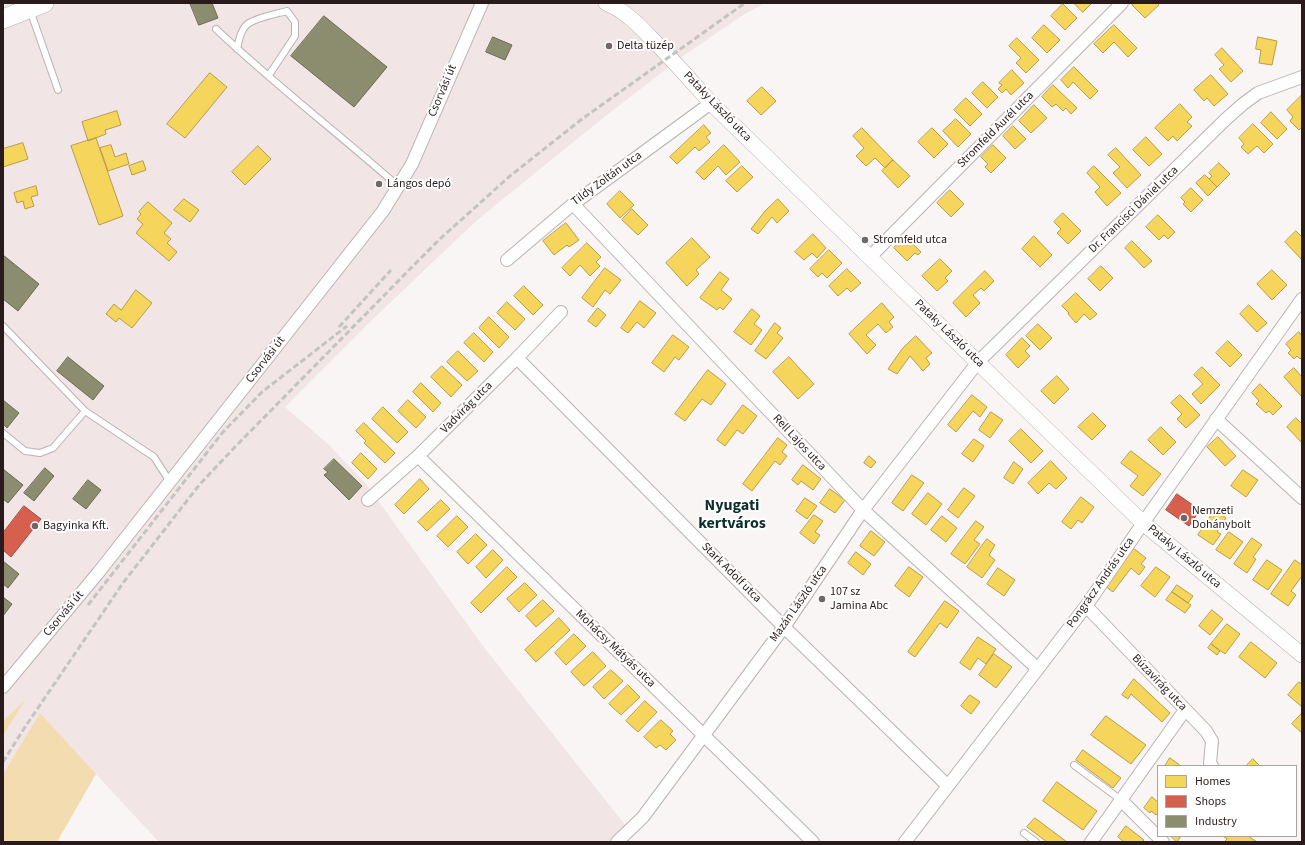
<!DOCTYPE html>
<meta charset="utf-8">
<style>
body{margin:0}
#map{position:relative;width:1305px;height:845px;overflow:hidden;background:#f9f5f5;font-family:"Source Sans 3",sans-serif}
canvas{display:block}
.frame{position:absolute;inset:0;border:4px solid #291b1c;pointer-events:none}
.legend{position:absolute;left:1157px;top:765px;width:140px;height:72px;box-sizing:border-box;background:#fff;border:1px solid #a9a4a4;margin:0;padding:5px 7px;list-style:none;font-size:12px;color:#291b1c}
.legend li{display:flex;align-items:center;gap:8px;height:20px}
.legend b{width:20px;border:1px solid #a9a4a4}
</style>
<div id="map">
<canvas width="1305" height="845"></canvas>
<div class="frame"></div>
<ul class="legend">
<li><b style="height:11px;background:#f6d55c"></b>Homes</li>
<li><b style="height:11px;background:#d6604d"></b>Shops</li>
<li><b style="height:11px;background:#8c8c6e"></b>Industry</li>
</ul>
</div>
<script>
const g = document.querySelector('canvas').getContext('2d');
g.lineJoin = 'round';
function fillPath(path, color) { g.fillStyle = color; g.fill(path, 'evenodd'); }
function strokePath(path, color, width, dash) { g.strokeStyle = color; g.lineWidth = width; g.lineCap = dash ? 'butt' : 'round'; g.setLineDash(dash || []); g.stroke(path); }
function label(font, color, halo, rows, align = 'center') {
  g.font = font + ' "Source Sans 3",sans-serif'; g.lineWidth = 4; g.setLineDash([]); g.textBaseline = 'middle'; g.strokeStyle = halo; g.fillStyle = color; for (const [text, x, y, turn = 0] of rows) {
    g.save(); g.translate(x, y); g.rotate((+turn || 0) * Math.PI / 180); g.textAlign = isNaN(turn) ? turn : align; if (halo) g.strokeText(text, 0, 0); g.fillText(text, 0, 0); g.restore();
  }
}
fillPath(new Path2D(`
 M3 3H765L743 15 683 56 603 118 476 221 372 320 285 407 329 445 366 484 483 646 629 830 616 842H159L40 714 3 774V736L25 701 3 721Z`), '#f1e5e5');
fillPath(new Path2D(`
 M26 699 3 736V721Z
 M40 713 96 774 57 842H3V774Z`), '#f4dcb1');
const homes = new Path2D(`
 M1074 3H1092L1083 12Z
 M1135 3H1157L1159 5 1145 18 1132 5Z
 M1063 4 1077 18 1065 30 1051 16Z
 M1044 25 1060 40 1047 53 1032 38Z
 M1114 25 1137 48 1128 57 1114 42 1103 53 1094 44Z
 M1258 37 1277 41 1272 65 1259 63 1261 50 1256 49Z
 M1017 38 1039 60 1026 73 1016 63 1021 58 1009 46Z
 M1222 48 1243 71 1231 82 1219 69 1224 65 1215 55Z
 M1074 67 1098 91 1090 99 1073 82 1068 88 1061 80Z
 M1012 70 1024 83 1011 95 1006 89 1002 93 998 89 1002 85 999 83Z
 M210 73 227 87 185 138 167 124Z
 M1211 75 1228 94 1214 106 1207 98 1204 101 1194 90Z
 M983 82 998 97 987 108 972 93Z
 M1053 85 1077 108 1071 114 1066 108 1063 111 1056 104 1052 107 1042 97Z
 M762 87 776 101 761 115 747 101Z
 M1301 96 1302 98V127L1299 130 1290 121 1293 117 1287 110Z
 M966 98 982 114 970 126 954 110Z
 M1180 104 1192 117 1187 122 1192 126 1177 141 1173 136 1168 141 1155 128Z
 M1034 105 1047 118 1031 133 1019 121Z
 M117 111 121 125 105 130 106 134 88 141 82 122Z
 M1271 112 1287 129 1277 139 1261 123Z
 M956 119 971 134 958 147 943 131Z
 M1253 124 1273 144 1264 153 1257 146 1248 154 1241 147 1244 144 1239 138Z
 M704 125 711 133 706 137 710 142 699 151 695 147 677 164 670 157Z
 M1013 126 1026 139 1015 149 1003 136Z
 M862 128 893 160 885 168 875 158 866 166 856 156 864 148 853 136Z
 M932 128 948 144 934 158 918 142Z
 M1146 137 1162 154 1149 166 1133 150Z
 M96 138 123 216 99 225 71 146Z
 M23 143 28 159 3 167V149Z
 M111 145 115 157 126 153 129 164 108 171 100 148Z
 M724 145 740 162 726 175 718 166 704 180 696 172Z
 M993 145 1006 158 991 173 985 167 988 164 981 157Z
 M258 146 271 159 245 185 232 172Z
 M1116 148 1141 175 1127 188 1113 173 1120 167 1108 155Z
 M893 160 910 176 898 188 882 171Z
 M143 161 146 170 132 175 129 166Z
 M1219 163 1230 174 1217 187 1209 179 1212 176 1209 173Z
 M742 166 753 177 737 192 726 181Z
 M1094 166 1121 193 1107 206 1095 192 1100 187 1087 173Z
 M1205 175 1217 187 1208 196 1196 183Z
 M36 186 38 195 31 197 34 206 25 209 23 201 17 203 14 193Z
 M1191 188 1203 200 1191 212 1183 204 1185 202 1181 198Z
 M950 190 964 204 951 217 937 203Z
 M620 191 634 205 620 218 607 204Z
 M184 199 199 210 190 222 174 210Z
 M778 199 789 211 777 223 772 217 758 234 751 229 765 211Z
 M148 202 172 223 164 233 171 239 167 243 177 252 169 261 136 233 143 224 137 219 141 214 139 212Z
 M632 209 648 225 638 235 622 220Z
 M1063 213 1081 231 1068 244 1057 233 1061 229 1054 222Z
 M1158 215 1175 232 1168 239 1164 235 1159 240 1146 227Z
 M566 223 579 240 569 247 567 245 554 255 543 241Z
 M1296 231 1302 237V260L1285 242Z
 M813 234 826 248 817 258 812 253 804 260 795 252Z
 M905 236 921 252 918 255 915 253 907 261 894 248Z
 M1034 236 1052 255 1040 267 1022 249Z
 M692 238 710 257 696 270 699 274 687 286 666 263Z
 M1132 241 1152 261 1144 268 1125 248Z
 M587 243 601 257 596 262 600 266 590 276 580 265 570 276 562 268Z
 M829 250 842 263 827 278 822 273 818 277 810 269Z
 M940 259 952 271 945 278 948 281 937 291 922 276Z
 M1101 266 1113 278 1100 291 1088 279Z
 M605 268 621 280 610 294 605 290 593 307 582 298Z
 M847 269 861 283 851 292 847 288 838 296 829 286Z
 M1272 270 1287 285 1272 300 1257 284Z
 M985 271 994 281 984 291 981 288 973 295 980 303 966 317 953 303Z
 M720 272 729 279 721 290 732 299 723 310 720 307 717 310 700 298Z
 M524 286 543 305 533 315 514 296Z
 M136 290 152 303 132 328 119 318 116 322 106 314 114 304 121 310Z
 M1076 293 1097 314 1090 320 1084 314 1076 323 1068 314 1069 313 1062 306Z
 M640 301 656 313 644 328 637 322 628 333 621 328Z
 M507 302 525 319 515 330 497 313Z
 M882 303 894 317 889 322 893 327 886 333 878 324 866 335 876 345 867 354 849 334Z
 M1249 305 1267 323 1257 332 1240 314Z
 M598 308 606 315 596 327 588 321Z
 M752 309 760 316 754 324 762 330 751 345 734 332Z
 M489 317 509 337 499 348 479 328Z
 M775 323 781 328 777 333 783 338 766 359 755 351Z
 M1038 324 1052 338 1040 350 1026 336Z
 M1299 332 1302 336V357L1300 359 1297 356 1294 359 1288 353 1291 350 1286 344Z
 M474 333 493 352 484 362 464 343Z
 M673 335 689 347 679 360 675 357 664 372 652 363Z
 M916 336 932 353 926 358 930 364 923 371 910 356 897 374 888 369 902 349Z
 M1022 338 1030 346 1025 351 1030 356 1018 368 1006 355Z
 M1228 341 1242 355 1230 367 1216 353Z
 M458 351 478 371 467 381 447 362Z
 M789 357 814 384 798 399 773 372Z
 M442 366 462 385 451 397 431 377Z
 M1202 367 1220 385 1201 404 1192 394 1203 384 1194 375Z
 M1294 368 1302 377V397L1284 377Z
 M708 370 726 384 711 405 702 399 685 421 675 414Z
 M1057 376 1069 389 1054 404 1041 391Z
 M421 383 441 403 433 412 413 392Z
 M1260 384 1282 406 1273 415 1269 411 1266 413 1256 404 1259 401 1252 393Z
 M972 395 987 407 980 417 973 411 956 432 948 425Z
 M1180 395 1200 415 1186 428 1177 419 1182 414 1171 403Z
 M408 400 426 417 416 428 398 411Z
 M743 405 757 416 743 434 737 430 725 446 717 440Z
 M383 407 408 432 397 443 372 419Z
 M991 412 1003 420 990 438 979 430Z
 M1093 413 1106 426 1092 440 1078 427Z
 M1296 418 1302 424V443L1287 427Z
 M364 423 395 453 385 463 364 443 366 441 356 431Z
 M1161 427 1176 442 1163 455 1148 440Z
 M1021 429 1043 451 1031 463 1009 441Z
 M1218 437 1236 456 1225 466 1207 447Z
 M778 438 787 445 782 452 787 456 780 465 775 461 752 491 743 484Z
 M974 439 984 446 973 462 962 454Z
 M1131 451 1161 474 1143 496 1130 486 1138 476 1121 463Z
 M361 453 377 469 368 479 352 463Z
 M869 456 876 462 871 468 864 463Z
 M1051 461 1067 478 1056 489 1049 483 1038 494 1028 483Z
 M1014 462 1023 469 1013 484 1004 478Z
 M803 465 821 479 813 490 801 481 798 485 792 480Z
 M1243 470 1258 480 1246 497 1231 486Z
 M912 475 924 483 903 511 892 503Z
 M420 479 429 489 404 514 395 505Z
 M964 488 975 496 958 518 948 510Z
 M830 489 845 500 835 513 820 503Z
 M928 493 942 504 926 525 912 514Z
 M1081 497 1094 507 1082 523 1078 520 1071 529 1062 522Z
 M805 498 817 506 807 519 796 511Z
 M441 500 450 509 427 531 418 522Z
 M1215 510 1226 518 1217 532 1221 534 1213 545 1198 535Z
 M814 515 823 521 815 532 820 535 814 544 800 533Z
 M457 516 468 527 448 547 437 536Z
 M942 516 957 528 946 542 931 530Z
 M976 521 984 527 974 540 980 544 965 564 951 554Z
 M871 531 885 542 874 556 860 546Z
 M1229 532 1243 542 1230 559 1216 550Z
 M476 534 487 545 468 564 457 552Z
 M1252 538 1262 545 1253 557 1256 559 1247 573 1234 564Z
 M987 539 995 545 989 555 995 560 982 578 967 567Z
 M1133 548 1146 558 1141 564 1145 567 1139 575 1131 568 1113 592 1105 586Z
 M493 550 503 560 486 578 476 567Z
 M856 552 871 564 863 575 848 563Z
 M1267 560 1282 570 1268 590 1253 580Z
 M1295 560 1302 565V576L1291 591 1296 595 1288 606 1271 594Z
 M507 567 517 577 481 613 471 603Z
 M909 567 923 577 909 597 895 586Z
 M1156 567 1170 577 1155 597 1141 586Z
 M998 568 1015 580 1004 596 987 584Z
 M525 583 537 595 519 612 507 599Z
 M1177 585 1193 596 1188 603 1172 592Z
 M1172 592 1191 605 1185 613 1166 600Z
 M543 600 554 611 536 627 526 616Z
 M945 601 959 611 947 628 940 623 915 657 908 652Z
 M1212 610 1223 619 1210 635 1199 626Z
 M559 618 570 630 536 662 525 650Z
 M1227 624 1240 634 1225 654 1211 644Z
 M574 634 586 646 566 665 555 653Z
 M978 637 996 649 986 664 978 658 970 670 960 663Z
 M1251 642 1277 663 1265 678 1239 657Z
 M1211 644 1220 651 1217 655 1208 648Z
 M593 652 606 666 584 686 571 672Z
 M994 654 1012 667 996 688 979 675Z
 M611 670 623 681 604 699 593 687Z
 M1134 679 1170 713 1162 722 1131 694 1128 699 1122 695Z
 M1299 682 1302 684V707L1288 695Z
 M628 685 640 697 621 715 609 704Z
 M970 695 980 702 971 714 961 706Z
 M645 701 657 712 638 732 626 721Z
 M1302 713V733L1292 724Z
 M1106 716 1146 745 1131 764 1091 735Z
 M661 720 673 731 670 734 676 740 666 750 660 745 656 748 644 737Z
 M1083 750 1121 778 1113 788 1076 760Z
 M1170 758 1181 766H1165Z
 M1253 759 1260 766H1246Z
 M1057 782 1097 811 1083 830 1043 801Z
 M1152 797 1158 802V813L1156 815 1151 811 1150 813 1144 808Z
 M1035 818 1067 842H1047L1027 827Z
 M1126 826 1144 840 1142 842H1124L1118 837Z
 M1171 836H1181L1177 842Z
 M1223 836H1248L1257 842H1226L1225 841 1227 839Z`);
fillPath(homes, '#f6d55c');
strokePath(homes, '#b89d49', 1);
const shops = new Path2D(`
 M1177 494 1200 510 1189 526 1166 510Z
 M24 506 41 519 11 557 3 550V533Z`);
fillPath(shops, '#d6604d');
strokePath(shops, '#a24b3e', 1);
const industry = new Path2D(`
 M190 3H212L218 18 199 25Z
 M324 16 387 67 354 107 291 56Z
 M493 37 512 45 505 60 486 52Z
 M3 255 39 284 18 311 3 299Z
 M68 357 104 386 93 400 57 371Z
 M3 400 19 413 7 428 3 424Z
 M334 459 362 486 349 500 324 475 328 472 324 469Z
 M45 468 54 476 34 501 24 493Z
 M3 469 23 485 8 503 3 499Z
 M88 480 101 490 86 509 73 499Z
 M3 561 19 574 8 588 3 584Z
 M3 597 12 604 3 616Z`);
fillPath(industry, '#8c8c6e');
strokePath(industry, '#6e6a55', 1);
const service = new Path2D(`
 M30 10 58 90
 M216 29C274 84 338 133 399 187
 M237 49C239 40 241 28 249 23 259 17 276 14 287 11L295 22V36L269 75
 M3 326 85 411 154 457 170 482
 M3 433 25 451 40 453 53 448 85 411
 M1074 765 1121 800
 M1024 833 1036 842`);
const minor = new Path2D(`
 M573 204 863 510 1038 669
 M870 257 1122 3
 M507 260 573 204 711 103
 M517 358 784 627 948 786
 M1216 419 1302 498
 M418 456 813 842
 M368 500 418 456 517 358 561 312
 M1086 606 1206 731 1212 741 1210 763 1212 766
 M3 687 98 573 383 211 412 164 482 3
 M1121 800 1163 842
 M617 842 643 817 784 627 863 510 978 362 1226 119 1243 104 1258 93 1302 77
 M905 842 1086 606 1150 513 1302 299
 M1091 842 1185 710`);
const tertiary = new Path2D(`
 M606 3C624 10 639 25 652 39 673 60 692 82 711 103L1143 523 1302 655`);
const primary = new Path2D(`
 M3 19 44 3`);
strokePath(service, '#bab2b3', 8);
strokePath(minor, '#bab2b3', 14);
strokePath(tertiary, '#bab2b3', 16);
strokePath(primary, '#bab2b3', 20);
strokePath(service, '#fefefe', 6);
strokePath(minor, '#fefefe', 12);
strokePath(tertiary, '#fefefe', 15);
strokePath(primary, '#fefefe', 19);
strokePath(new Path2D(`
 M339 327 391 270
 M88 605 223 432 262 392 347 326
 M3 762 25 727 123 583 200 484 234 448 414 265 442 237 510 176 582 119 745 3`), '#c4c3c3', 3, [6, 3]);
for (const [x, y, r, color] of [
 [609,46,4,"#726768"],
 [379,184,4,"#726768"],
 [865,240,4,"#726768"],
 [1184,518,4,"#726768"],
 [35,526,4,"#726768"],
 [822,599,4,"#726768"]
]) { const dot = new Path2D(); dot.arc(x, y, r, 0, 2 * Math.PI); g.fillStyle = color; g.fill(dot); strokePath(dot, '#fff', 1.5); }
label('12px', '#291b1c', '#fff', [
 ["Delta tüzép",617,46],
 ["Lángos depó",387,184],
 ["Stromfeld utca",873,240],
 ["Nemzeti",1192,511],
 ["Dohánybolt",1192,525],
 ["Bagyinka Kft.",43,526],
 ["107 sz",830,592],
 ["Jamina Abc",830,606]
], 'left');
label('12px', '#291b1c', '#fff', [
 ["Csorvási út",443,91,-67],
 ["Pataky László utca",717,107,46],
 ["Stromfeld Aurél utca",996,130,-45],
 ["Tildy Zoltán utca",607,179,-36],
 ["Dr. Francisci Dániel utca",1134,210,-44],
 ["Pataky László utca",949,334,44],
 ["Csorvási út",266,360,-52],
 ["Vadvirág utca",467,408,-45],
 ["Rell Lajos utca",799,443,47],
 ["Pataky László utca",1184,557,40],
 ["Stark Adolf utca",731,573,45],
 ["Pongrácz András utca",1101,583,-55],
 ["Mazán László utca",799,604,-55],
 ["Csorvási út",64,614,-50],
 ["Mohácsy Mátyás utca",615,649,44],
 ["Búzavirág utca",1159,683,46]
]);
label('bold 16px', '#0e302d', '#fff', [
 ["Nyugati",732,506],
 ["kertváros",732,524]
]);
</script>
